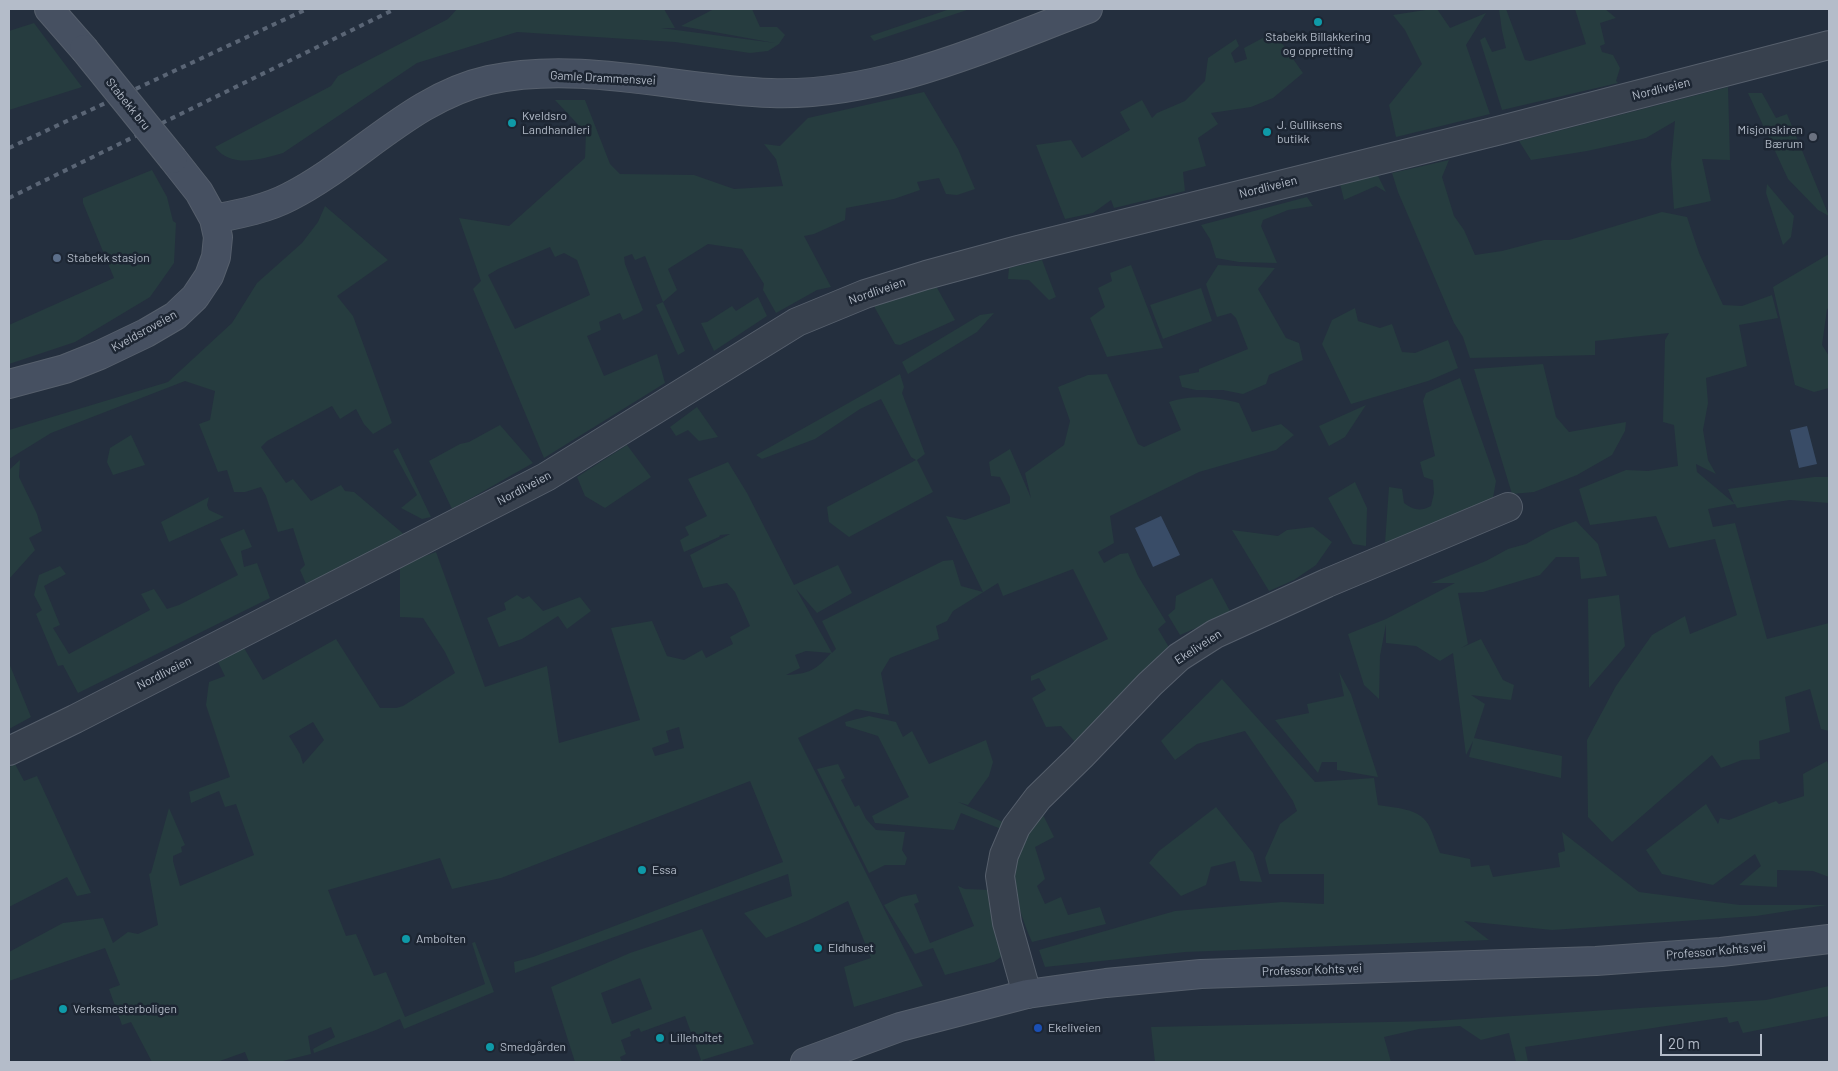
<!DOCTYPE html>
<meta charset="utf-8">
<style>
body{margin:0}
#map{position:relative;width:1838px;height:1071px;overflow:hidden;background:#242f3e;font-family:Barlow,sans-serif}
canvas{display:block}
.frame{position:absolute;inset:0;border:10px solid #b4bcc9;pointer-events:none}
.scale{position:absolute;left:1660px;top:1034px;width:102px;height:22px;box-sizing:border-box;border:2px solid #b4bcc9;border-top:0;padding-left:6px;font-size:15px;line-height:18px;white-space:nowrap;color:#b4bcc9;-webkit-text-stroke:4px #1d2633;paint-order:stroke}
</style>
<div id="map">
<canvas width="1838" height="1071"></canvas>
<div class="frame"></div>
<div class="scale">20 m</div>
</div>
<script>
const g = document.querySelector('canvas').getContext('2d');
g.lineJoin = 'round';
function fillPath(path, color) { g.fillStyle = color; g.fill(path, 'evenodd'); }
function strokePath(path, color, width, dash) { g.strokeStyle = color; g.lineWidth = width; g.lineCap = dash ? 'butt' : 'round'; g.setLineDash(dash || []); g.stroke(path); }
function label(font, color, halo, rows, align = 'center') {
  g.font = font + ' Barlow,sans-serif'; g.lineWidth = 5; g.setLineDash([]); g.textBaseline = 'middle'; g.strokeStyle = halo; g.fillStyle = color; for (const [text, x, y, turn = 0] of rows) {
    g.save(); g.translate(x, y); g.rotate((+turn || 0) * Math.PI / 180); g.textAlign = isNaN(turn) ? turn : align; if (halo) g.strokeText(text, 0, 0); g.fillText(text, 0, 0); g.restore();
  }
}
fillPath(new Path2D(`
 M457 9H664L675 28H661L775 43 681 26 714 9H752L760 27H777L785 35 779 44 768 51 750 53 675 42 517 32 417 63 283 153C262 159 231 169 215 147L331 86 338 76 448 19Z
 M950 9H970L874 41 870 36Z
 M1432 9H1437L1450 28 1486 13 1466 45 1490 114 1396 137 1389 105 1422 64 1405 30 1393 15Z
 M1499 9H1506L1525 60 1530 61 1586 44 1575 9H1605L1616 18 1600 23 1605 44 1600 46 1602 52 1613 55 1620 68 1616 81 1618 83 1502 110 1480 40 1485 37 1492 52 1506 48 1502 31Z
 M34 23 82 87 9 110V31Z
 M1274 32 1303 73 1273 98 1251 107 1211 113 1218 124 1198 138 1206 166 1183 172 1185 191 1114 208 1111 200 1093 213 1065 219 1036 145 1071 140 1082 158 1130 130 1120 112 1142 100 1152 118 1157 113 1185 101 1205 81 1208 58 1236 39 1239 46 1231 53 1235 63 1247 59 1244 48Z
 M1728 87 1730 160 1702 159 1711 201 1674 209 1671 164 1675 121 1646 138 1587 151 1531 160 1519 141Z
 M924 92 958 149 975 189 957 195 946 194 939 178 917 182 920 190 894 199 846 208 845 220 814 234 804 236 831 287 817 290 776 313 763 290 764 284 742 249 708 244 668 269 677 290 663 302 685 351 678 355 656 305 663 302 645 256 635 260 632 254 624 257 625 264 643 310 639 313 623 320 620 313 599 322 601 330 587 336 604 376 657 354 665 383 544 458 473 289 481 281 459 218 509 226 585 158 586 133 555 100H585L610 164 620 174 694 175 734 189 783 186 776 159 764 144 780 146 808 118ZM550 247 555 257 564 253 577 260 590 295 515 329 488 275 498 269Z
 M1748 93H1762L1776 118 1787 114 1829 216 1818 210 1788 179Z
 M1449 160 1442 177 1454 216 1464 230 1475 255 1502 251 1544 240H1569L1662 212 1687 217 1699 253 1723 305 1742 306 1772 295 1778 318 1739 325 1747 366 1706 378 1708 403 1703 430 1708 460 1716 474 1696 464 1697 472 1734 503 1728 489 1814 477H1829V503L1790 500 1737 508 1735 504 1708 509 1713 527 1735 523 1767 639 1829 623V731L1821 729 1810 689 1785 697 1790 732 1759 741 1760 759 1742 760 1721 768 1712 755 1612 842 1588 817 1587 740 1616 686 1652 635 1685 616 1690 634 1737 615 1715 539 1669 548 1656 516 1590 525 1579 489 1626 470 1648 471 1678 466 1674 425 1663 422 1665 340 1669 333 1595 341V355L1470 358 1463 337 1454 323 1398 192 1392 173Z
 M152 170 167 197 173 221 176 223 174 263 150 297 75 342 9 364V325L114 278 83 203V198Z
 M1377 174 1386 192 1376 186 1344 200 1340 184Z
 M1767 184 1794 216 1791 237 1783 245 1766 193Z
 M1307 197 1313 206 1288 210 1263 220 1261 226 1277 263 1239 262 1216 258 1210 239 1201 225Z
 M325 206 388 260 337 296 353 316 392 423 373 434 364 424 356 409 340 419 332 406 267 441 261 447 286 483 293 479 311 501 341 485 345 491 354 492 406 536 306 584 300 570 305 565 293 528 278 532 266 496 261 487 245 492H234L227 470 218 472 199 424 210 420 215 391 185 381 51 433 9 459V430L168 382 232 323 257 283 302 243 318 222Z
 M1829 254V308L1827 309 1822 345 1829 356V388L1814 392 1795 385 1773 287Z
 M1042 260 1056 297 1049 300 1029 280 1008 279 1009 268Z
 M1131 265 1163 348 1107 357 1090 318 1105 307 1098 288 1112 281 1110 273Z
 M1218 265 1275 268 1258 289 1286 338 1299 343 1303 360 1269 375 1266 384 1243 394 1223 390H1196L1182 387 1179 376 1199 372V369L1248 349 1236 318 1231 313 1217 317 1206 284Z
 M936 286 955 320 900 345 895 344 875 308 874 301Z
 M1201 288 1212 321 1163 339 1150 305Z
 M758 297 767 316 714 351 701 323 707 322 732 306 736 311Z
 M1355 308 1358 321 1380 328 1392 324 1402 352 1415 353 1448 340 1458 368 1428 381 1351 404 1322 344 1332 320Z
 M994 313 977 332 908 374 902 362 980 315Z
 M1543 364 1556 417 1569 432 1626 422 1625 431 1612 455 1577 475 1534 492 1512 494 1474 369Z
 M900 374 904 387 902 393 925 454 917 460 933 492 849 537 829 522 827 507 916 460 911 457 881 399 860 409 815 439 762 459 756 455Z
 M1107 374 1138 444 1144 447 1181 430 1169 402C1190 394 1218 397 1239 403L1252 432 1281 424 1294 435 1276 450 1199 472 1110 516 1114 543 1098 552 1104 563 1120 554 1128 553 1138 576 1166 622 1158 629 1170 649 1075 742 1061 726 1046 727 1032 698 1046 690 1039 678 1031 681V676L1108 639 1073 569 1003 596 998 583 953 611 947 621 936 626 939 639 890 658 881 673 889 715 856 709 798 738 923 986 854 1007 844 967 871 958 848 901 807 921 766 938 744 913 792 896 788 874 515 973 514 962 533 957 783 862 750 781 501 878 452 889 440 858 328 890 346 936 356 934 374 976 386 972 405 1017 485 984 472 943 475 942 494 992 404 1029 400 1019 376 1030 314 1053 313 1049 335 1037 331 1027 308 1036 311 1054 279 1062H249L245 1052 217 1062H152L131 1022 122 1025 109 989 120 985 105 948 9 981V952L63 923 103 918 113 943 128 932 138 934 158 925 149 874 151 873 169 808 185 845 181 847 182 852 173 856V861L180 886 254 855 236 804 225 807 219 791 191 803 189 792 230 777 206 705 209 682 225 676 218 662 244 648 263 680 336 639 380 708H396L403 706 455 673 445 652 423 618 400 617V565L436 552 485 687 547 666 559 743 640 720 611 628 652 621 667 656 684 660 702 650 706 658 733 644 730 637 750 626 735 592 727 583 703 588 690 555 730 534 720 535 719 537 684 552 680 540 689 535 685 527 707 516 688 479 728 462 747 493 794 585 838 565 852 593 817 613 796 589 832 653 836 649 822 621 943 561 953 560 961 586 983 592 946 516 965 520 1010 503V497L1000 477 991 476 989 462 1010 449 1031 498 1025 473 1064 445 1070 421 1058 387 1088 375ZM806 651 831 653C816 670 809 674 786 675L800 668 795 655ZM313 722 324 740 303 764 300 754 289 736ZM679 727 684 748 655 756 652 748 669 742 666 731Z
 M1460 378 1496 481 1493 498 1385 543 1389 487 1402 489 1404 503C1413 510 1420 512 1431 506L1434 493 1433 480 1424 477 1420 462 1435 456 1423 401 1426 393Z
 M1366 405 1345 437 1329 446 1319 426Z
 M697 407 718 437 699 441 688 430 676 436 670 427Z
 M500 425 533 463 452 509 429 461 460 444 469 442Z
 M131 435 145 465 113 475 107 462 110 448Z
 M627 445 651 477 605 508 585 496 577 477Z
 M398 448 431 517 422 519 401 508 417 495 393 451Z
 M20 460 19 477 37 514 42 531 29 538 35 550 9 579V470Z
 M1355 482 1367 508 1366 546 1353 544 1328 498Z
 M209 497 207 505 209 510 224 517 169 542 161 522Z
 M1576 521 1598 544 1607 576 1581 579 1579 557H1556L1540 575 1483 592 1458 593 1468 644 1461 648 1481 639 1503 680 1514 685 1511 700 1471 695 1485 704 1474 738 1562 756 1561 778 1469 757 1473 741 1466 755 1453 653 1440 661 1416 646 1386 643V624L1380 656 1379 699 1364 685 1348 634 1386 619 1455 583H1431L1486 561 1508 549 1526 544 1551 530Z
 M1313 527 1332 542 1316 565 1294 580 1269 591 1232 530 1278 536 1287 530Z
 M244 529 252 547 241 551 244 567 257 563 270 598 78 693 63 665 58 666 36 614 42 610 34 595 39 575 60 566 66 574 44 586 60 625 53 628 69 654 150 610 141 594 154 589 167 609 179 605 238 575 220 539Z
 M1212 578 1231 613 1180 635 1168 615 1175 609 1176 596Z
 M517 595 523 599 529 596 543 611 580 597 591 611 567 629 558 616 522 639 499 647 487 618 506 610 504 603Z
 M1619 595 1625 646 1589 688 1588 599Z
 M9 663 31 717 9 729Z
 M1339 672 1351 694 1378 777 1337 770V762H1322L1318 773 1275 720 1309 713 1307 704 1344 696Z
 M1222 679 1315 782 1374 778 1378 805C1394 808 1419 808 1428 824 1433 832 1436 844 1440 853L1470 859 1471 867 1489 865 1493 877 1560 867 1558 853 1565 851 1562 832 1639 892 1740 905H1827L1756 916 1552 930 1464 921 1489 940 1185 952 1045 967 1039 950 1175 911 1282 902 1324 904V874H1269L1265 858 1280 824 1297 811 1293 801 1245 731 1197 744 1175 760 1161 741Z
 M869 716 896 722 903 737 912 731 929 764 986 740 993 762 989 776 968 805 958 802 1005 823 1001 829 961 813 954 830 875 823 872 816 909 797 878 736 846 726 845 722Z
 M1827 761 1829 767V877L1813 871 1777 870V887L1739 885 1761 866 1755 854 1713 885 1662 874 1646 850 1706 804 1718 824 1720 818 1729 820 1776 801 1779 804 1804 796 1803 774Z
 M15 764 24 781 37 776 91 893 77 896 67 877 9 907V767Z
 M838 764 845 778 841 780 855 807 859 805 866 819 876 830 905 832 902 850 907 858 905 865H885L869 873 817 769Z
 M1216 807 1253 853 1262 882 1240 881 1235 861 1211 867 1206 885 1181 896 1149 863 1159 851Z
 M1043 815 1054 837 1035 847 1045 879 1037 886 1045 904 1061 897 1068 915 1100 907 1106 924 1032 942C1012 896 1003 853 1043 815Z
 M958 886 965 889 992 890 1005 954 994 962 945 975 933 948 915 954 884 905 901 897 916 894 919 902 914 904 930 943 974 926Z
 M702 929 754 1044 702 1060 705 1062H697L701 1060 685 1016 641 1032 639 1028 630 1032 631 1036 621 1040 626 1054 620 1057 622 1062H575L551 987 630 953ZM640 978 652 1009 612 1024 601 993Z
 M1829 986V1016L1743 1033 1738 1021 1729 1023 1727 1017 1525 1047 1528 1062H1516L1509 1033 1481 1040 1460 1026 1419 1029 1384 1037 1391 1062H1155L1151 1027 1434 1021 1766 1000Z`), '#263c3f');
fillPath(new Path2D(`
 M1807 426 1817 464 1799 468 1790 430Z
 M1161 516 1180 555 1153 567 1135 528Z`), '#394c67');
const minor = new Path2D(`
 M9 751 75 719 546 477 797 322 865 294 926 275 1018 250 1501 130 1829 45
 M1027 994 1007 923 1000 876 1004 855 1016 827 1038 798 1081 756 1150 684 1179 657 1215 634 1327 583 1508 507`);
const secondary = new Path2D(`
 M49 9 84 49
 M214 219C239 214 266 209 289 197 358 162 412 97 489 80 581 60 679 90 771 93 880 97 989 46 1088 9
 M9 384 65 369 100 355 146 333 175 316 195 297 209 276 216 257 218 237 214 219 199 192 173 159
 M805 1062 900 1027 1027 994 1106 983 1201 974 1596 961 1721 952 1829 939`);
strokePath(minor, '#565f6c', 30);
strokePath(secondary, '#565f6c', 30);
strokePath(minor, '#38414e', 28);
strokePath(secondary, '#465061', 28);
strokePath(new Path2D(`
 M9 148 307 9
 M9 198 395 9`), '#5a6575', 4, [5, 5]);
const secondaryBridge = new Path2D(`
 M84 49 173 159`);
strokePath(secondaryBridge, '#565f6c', 30, []);
strokePath(secondaryBridge, '#465061', 28);
for (const [x, y, r, color] of [
 [1318,22,5,"#0f9aa8"],
 [512,123,5,"#0f9aa8"],
 [1267,132,5,"#0f9aa8"],
 [1813,137,5,"#6b7280"],
 [57,258,5,"#5c6f8a"],
 [642,870,5,"#0f9aa8"],
 [406,939,5,"#0f9aa8"],
 [818,948,5,"#0f9aa8"],
 [63,1009,5,"#0f9aa8"],
 [1038,1028,5,"#1a4fb4"],
 [660,1038,5,"#0f9aa8"],
 [490,1047,5,"#0f9aa8"]
]) { const dot = new Path2D(); dot.arc(x, y, r, 0, 2 * Math.PI); g.fillStyle = color; g.fill(dot); strokePath(dot, '#1d2633', 2); }
label('12px', '#b4bcc9', '#1d2633', [
 ["Stabekk Billakkering",1318,37,"center"],
 ["og oppretting",1318,51,"center"],
 ["Kveldsro",522,116],
 ["Landhandleri",522,130],
 ["J. Gulliksens",1277,125],
 ["butikk",1277,139],
 ["Misjonskiren",1803,130,"right"],
 ["Bærum",1803,144,"right"],
 ["Stabekk stasjon",67,258],
 ["Essa",652,870],
 ["Ambolten",416,939],
 ["Eldhuset",828,948],
 ["Verksmesterboligen",73,1009],
 ["Ekeliveien",1048,1028],
 ["Lilleholtet",670,1038],
 ["Smedgården",500,1047]
], 'left');
label('12px', '#b4bcc9', '#1d2633', [
 ["Gamle Drammensvei",603,78,3],
 ["Nordliveien",1661,89,-14],
 ["Stabekk bru",128,104,51],
 ["Nordliveien",1268,187,-14],
 ["Nordliveien",877,291,-19],
 ["Kveldsroveien",144,331,-29],
 ["Nordliveien",524,488,-28],
 ["Ekeliveien",1198,647,-33],
 ["Nordliveien",164,673,-27],
 ["Professor Kohts vei",1716,951,-5],
 ["Professor Kohts vei",1312,970,-2]
]);
</script>
